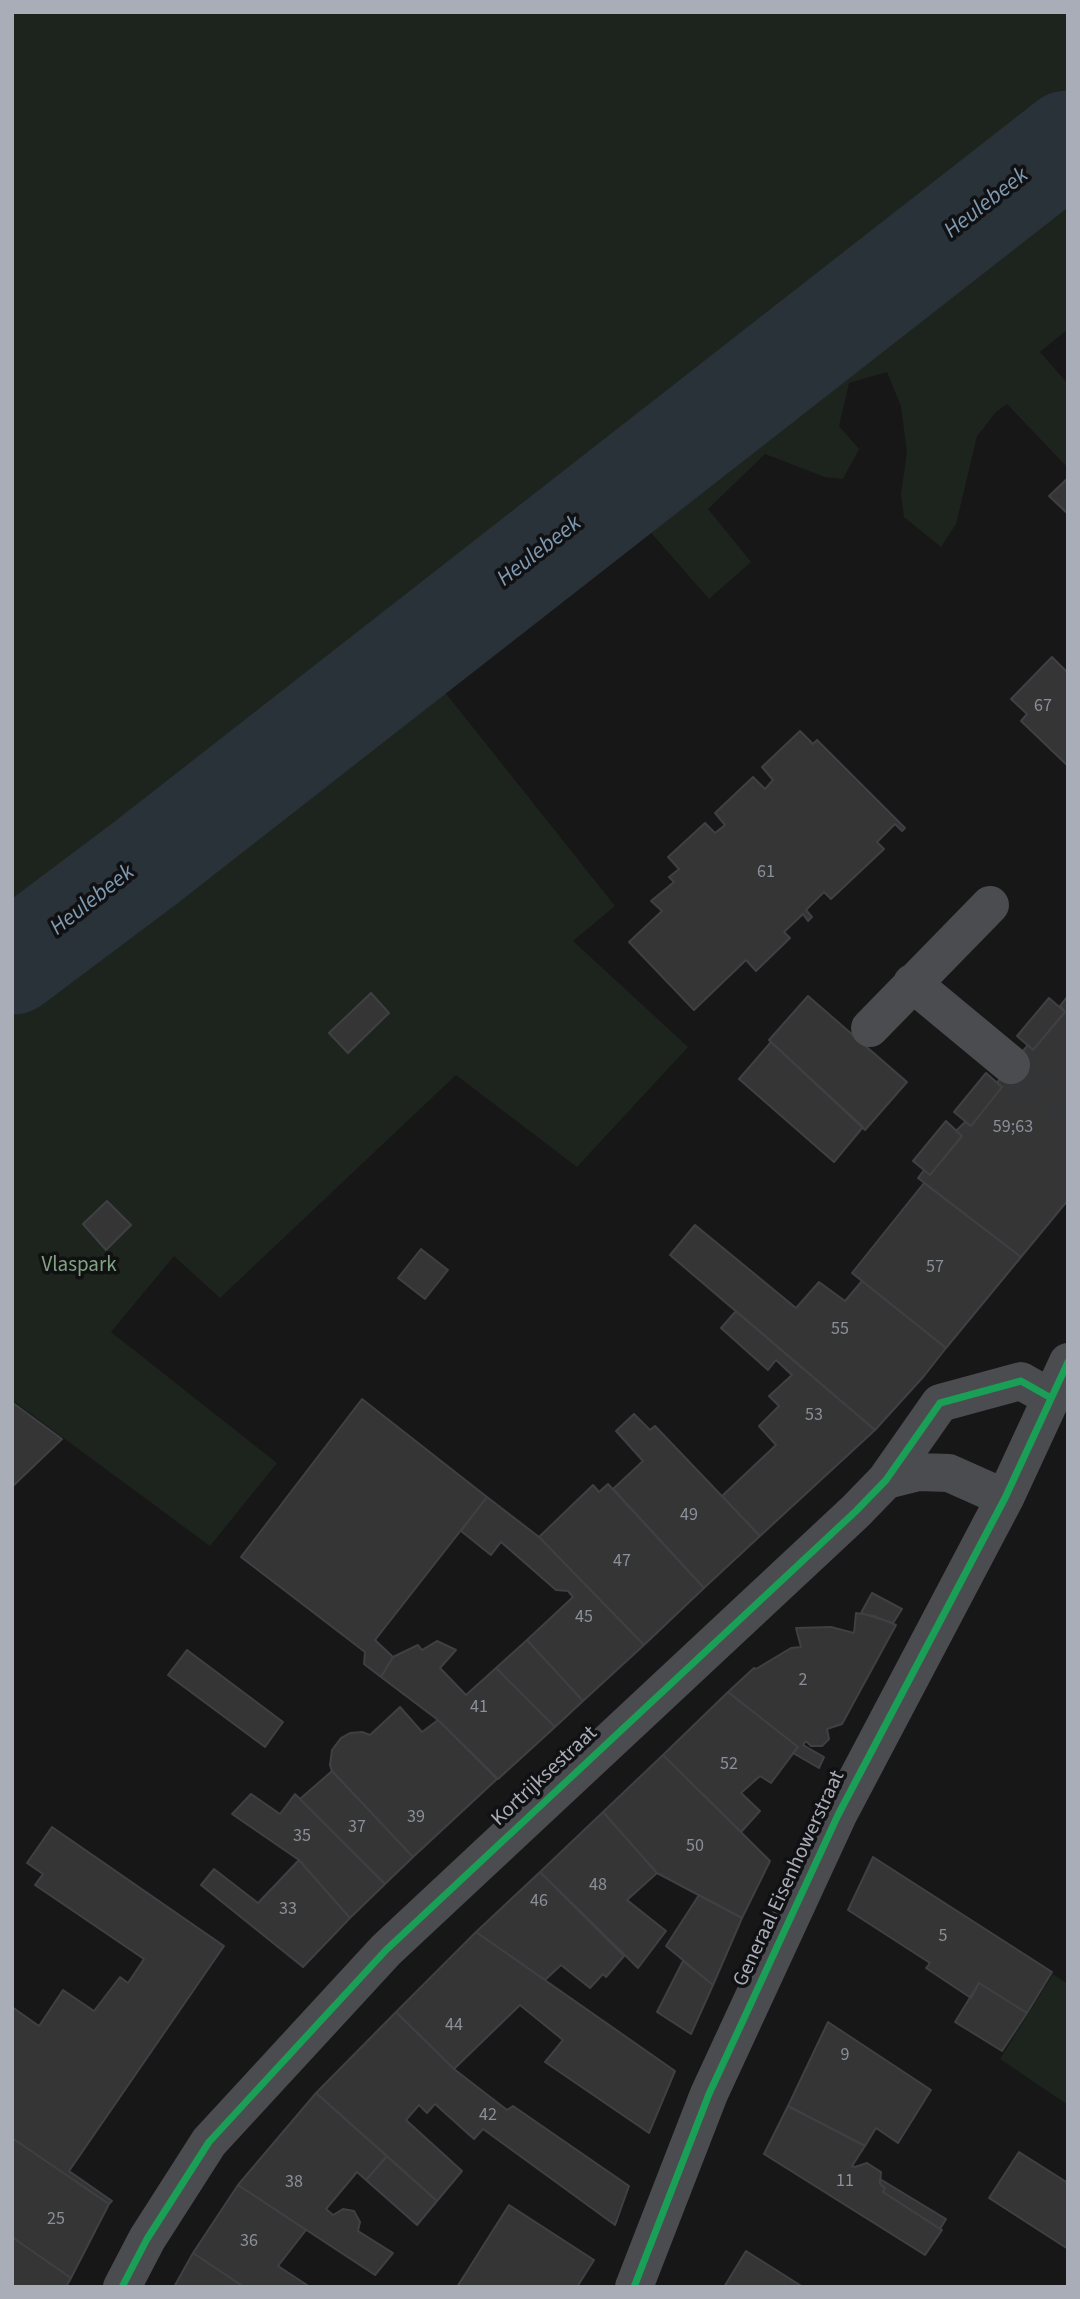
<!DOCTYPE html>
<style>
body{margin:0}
#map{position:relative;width:1080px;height:2299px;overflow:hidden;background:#171717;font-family:"Source Sans 3",sans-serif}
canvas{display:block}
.frame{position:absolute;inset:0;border:14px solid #a8adb8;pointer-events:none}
</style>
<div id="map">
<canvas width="1080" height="2299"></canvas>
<div class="frame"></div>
</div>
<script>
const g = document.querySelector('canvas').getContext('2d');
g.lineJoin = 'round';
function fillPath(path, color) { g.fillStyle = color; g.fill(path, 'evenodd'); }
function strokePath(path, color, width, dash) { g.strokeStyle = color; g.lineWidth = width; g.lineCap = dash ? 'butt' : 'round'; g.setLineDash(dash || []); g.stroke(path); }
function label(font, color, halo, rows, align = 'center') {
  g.font = font + ' "Source Sans 3",sans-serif'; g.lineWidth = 7; g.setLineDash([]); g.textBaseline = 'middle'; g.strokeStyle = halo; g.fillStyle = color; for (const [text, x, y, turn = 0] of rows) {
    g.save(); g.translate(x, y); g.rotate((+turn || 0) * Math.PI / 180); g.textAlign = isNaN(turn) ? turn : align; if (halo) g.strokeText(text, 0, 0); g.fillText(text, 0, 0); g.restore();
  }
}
fillPath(new Path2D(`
 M12 12H1068V92L967 168 401 625 12 921Z
 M1068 162V329L1040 352 1068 384V468L1007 404 996 412 977 436 956 524 941 547 904 517 901 494 907 452 901 406 887 372 849 383 839 426 859 449 843 479 825 477 765 454 708 509 751 562 709 599 633 512 882 306Z
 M432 676 615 906 573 941 688 1047 577 1167 456 1075 220 1298 174 1256 111 1332 277 1463 210 1546 12 1400V1000L177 866 206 848Z
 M1053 1974 1068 1984V2105L1000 2059Z`), '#1d241e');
strokePath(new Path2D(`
 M12 963 144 864 1068 142`), '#2a3239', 103);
const building = new Path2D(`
 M1068 478V514L1049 496Z
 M1052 657 1068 673V766L1021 721 1027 714 1011 699Z
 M800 731 813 744 817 740 905 828 902 831 895 824 877 842 884 849 831 899 824 892 806 910 812 917 808 921 803 914 784 932 790 938 756 971 746 960 694 1010 629 942 662 911 651 901 674 882 669 877 679 869 668 857 705 823 715 833 725 825 715 813 753 777 765 789 773 780 762 767Z
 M371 993 389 1013 348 1053 329 1033Z
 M808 996 907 1082 865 1130 769 1040Z
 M1067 997 1068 1200 1021 1257 918 1178 924 1170 930 1175 962 1136 956 1131 965 1122 971 1126 1002 1087 997 1083 1001 1077 1028 1045 1033 1050 1065 1012 1060 1006Z
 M1049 998 1065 1012 1033 1050 1017 1036Z
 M771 1042 863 1127 834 1162 739 1079Z
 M986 1073 1002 1087 971 1126 954 1112Z
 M946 1121 962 1136 930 1175 913 1161Z
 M924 1183 1021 1257 946 1348 852 1273Z
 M107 1201 131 1225 106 1250 83 1224Z
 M695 1225 796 1308 819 1282 845 1301 862 1281 946 1348 924 1376 875 1430 670 1255Z
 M421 1249 448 1270 425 1299 398 1278Z
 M736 1311 875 1430 760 1536 722 1496 776 1445 759 1426 779 1406 769 1396 792 1375 776 1360 768 1370 721 1328Z
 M362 1399 487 1497 375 1640 393 1657 381 1677 364 1664 365 1652 241 1557Z
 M13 1403 62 1439 14 1485 12 1483Z
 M634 1414 650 1430 655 1426 760 1536 704 1588 613 1489 643 1461 616 1431Z
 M608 1484 704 1588 644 1645 539 1537 593 1485 599 1492Z
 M487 1497 539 1537 644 1645 583 1701 527 1640 573 1597 568 1591 556 1590 501 1542 491 1555 461 1531Z
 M872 1593 902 1609 893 1623 861 1613Z
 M856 1613 874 1616 896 1625 842 1724 827 1729 829 1739 822 1746H811L806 1741 803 1745 824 1757 819 1768 793 1753 798 1747 728 1692 754 1668 756 1669 791 1648 801 1647 796 1628 831 1627 854 1633Z
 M527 1640 583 1701 555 1727 496 1668Z
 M437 1641 456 1650 440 1668 466 1695 496 1668 555 1727 498 1779 438 1720 381 1677 393 1657 418 1645 422 1650Z
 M187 1650 283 1722 265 1747 168 1675Z
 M728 1692 798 1747 771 1783 760 1776 741 1793 760 1811 741 1832 663 1755Z
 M400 1707 422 1732 438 1720 497 1779 413 1857 332 1771 330 1765 332 1750 341 1738 350 1733 362 1732 370 1735Z
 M663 1755 770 1861 742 1918 657 1873 603 1812Z
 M332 1771 413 1857 385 1884 300 1799Z
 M251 1794 280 1814 295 1794 385 1884 350 1918 299 1860 232 1814Z
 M603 1812 657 1873 627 1900 666 1931 638 1968 540 1872Z
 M52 1827 224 1946 69 2171 112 2201 109 2204 12 2138V2007L39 2026 63 1990 94 2011 120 1977 128 1983 144 1959 35 1885 43 1874 27 1863Z
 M873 1857 1052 1972 1027 2013 979 1983 971 1998 926 1968 930 1963 848 1910Z
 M299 1860 350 1918 303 1967 201 1885 214 1869 258 1903Z
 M540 1872 624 1956 606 1977 603 1974 590 1988 561 1965 545 1980 476 1932Z
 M699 1895 742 1918 713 1985 666 1946Z
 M476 1932 675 2071 649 2133 545 2062 563 2040 520 2005 454 2069 396 2012Z
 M683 1961 713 1985 691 2034 657 2012Z
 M979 1983 1027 2013 1002 2051 955 2022Z
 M396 2012 454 2069 507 2110 513 2106 629 2186 615 2225 483 2129 474 2139 435 2104 427 2113 419 2105 406 2120 462 2171 437 2201 316 2093Z
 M828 2022 931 2090 898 2143 876 2128 865 2146 788 2106Z
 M316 2093 387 2156 366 2180 357 2172 326 2209 333 2215 343 2209 354 2211 360 2222 358 2231 393 2253 375 2275 238 2185Z
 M788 2106 865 2146 852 2166 855 2167 867 2163 881 2172 880 2184 885 2188 883 2192 942 2230 925 2255 764 2154Z
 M12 2138 109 2204 71 2278 12 2237Z
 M1019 2152 1068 2183V2249L989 2198Z
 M387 2156 437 2201 417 2225 366 2180Z
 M880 2179 946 2219 940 2229 883 2192 885 2188 880 2184Z
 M238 2185 306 2230 278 2266 310 2287H244L193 2253Z
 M509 2205 594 2260 577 2287H457Z
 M12 2237 71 2278 66 2287H12Z
 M746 2251 803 2287H724Z
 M193 2253 244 2287H174Z`);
fillPath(building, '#353536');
strokePath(building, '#3f4043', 2);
strokePath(new Path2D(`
 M1011 1065 1068 1112`), '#343537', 38, [38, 19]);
strokePath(new Path2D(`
 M912 983 1011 1065
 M870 1028 990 905
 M886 1480 918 1472 949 1473 1005 1498
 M122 2287 147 2239 209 2142 386 1950 856 1511 886 1480 940 1403 1021 1381 1051 1398
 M634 2287 709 2094 838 1815 1005 1498 1068 1362`), '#4b4c50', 38);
strokePath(new Path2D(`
 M122 2287 147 2239 209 2142 386 1950 856 1511 886 1480 940 1403 1021 1381 1051 1398
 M634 2287 709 2094 838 1815 1005 1498 1068 1362`), '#1a9f57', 7);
label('18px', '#8b8f98', null, [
 ["67",1043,707],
 ["61",766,873],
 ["59;63",1013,1128],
 ["57",935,1268],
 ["55",840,1330],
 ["53",814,1416],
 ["49",689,1516],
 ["47",622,1562],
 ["45",584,1618],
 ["2",803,1681],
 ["41",479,1708],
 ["52",729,1765],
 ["39",416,1818],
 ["37",357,1828],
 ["35",302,1837],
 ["50",695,1847],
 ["48",598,1886],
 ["46",539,1902],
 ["33",288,1910],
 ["5",943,1937],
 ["44",454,2026],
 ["9",845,2056],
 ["42",488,2116],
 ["11",845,2182],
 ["38",294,2183],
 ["25",56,2220],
 ["36",249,2242]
]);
label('21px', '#7fa381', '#111113', [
 ["Vlaspark",79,1266]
]);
label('21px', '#a8adb8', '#111113', [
 ["Kortrijksestraat",545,1777,-43],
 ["Generaal Eisenhowerstraat",790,1879,-65]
]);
label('italic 23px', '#7f9bb3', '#111113', [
 ["Heulebeek",987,204,-38],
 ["Heulebeek",540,552,-38],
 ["Heulebeek",93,901,-38]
]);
</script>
